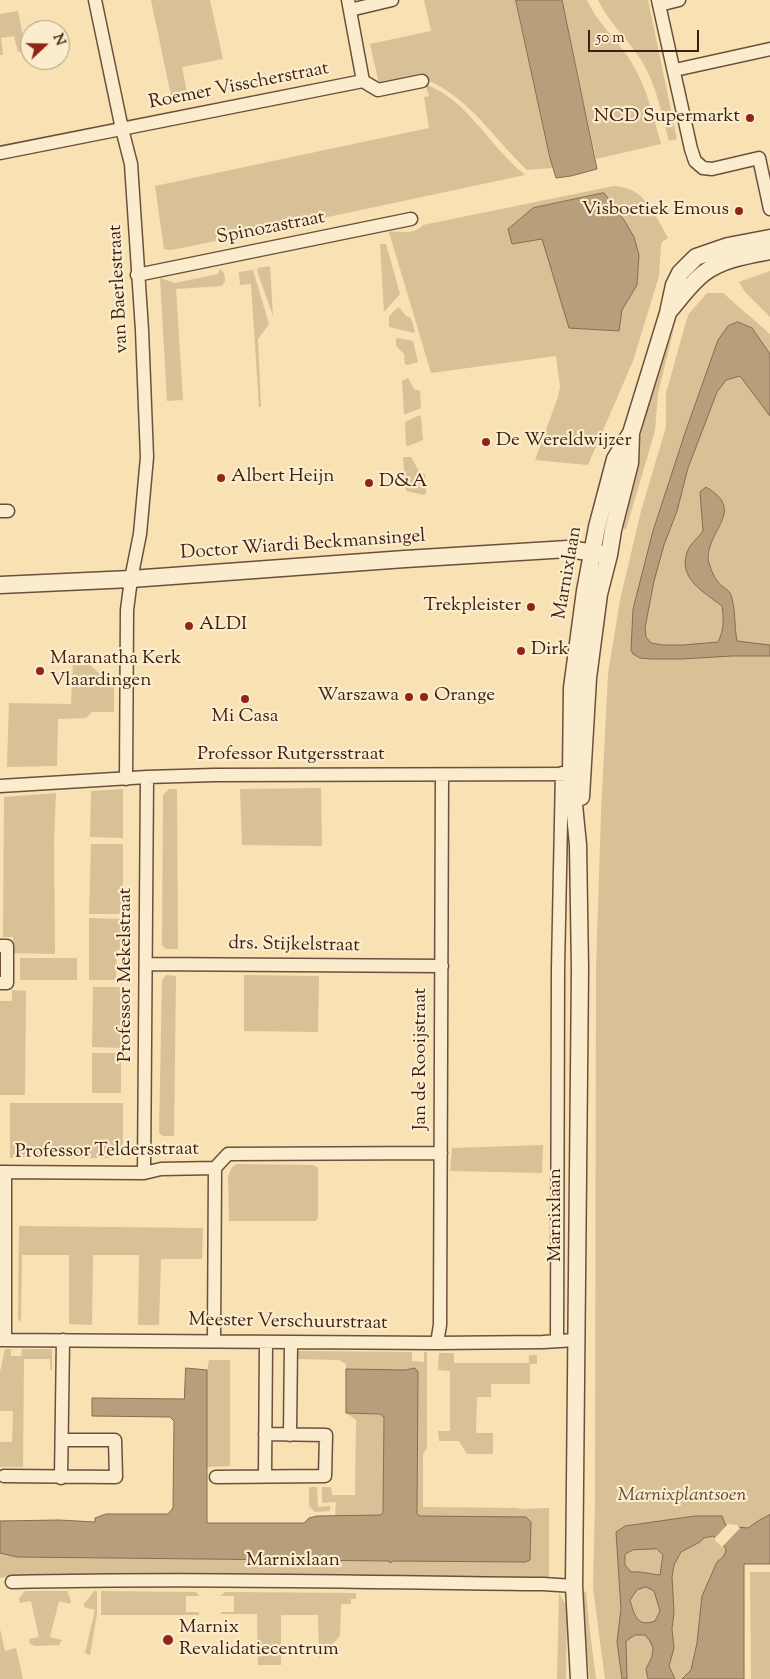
<!DOCTYPE html>
<style>
body{margin:0}
#map{position:relative;width:770px;height:1679px;overflow:hidden;background:#f8e1b2;font-family:"Sorts Mill Goudy",serif}
canvas{display:block}
.north{position:absolute;left:20px;top:20px;width:50px;height:50px;box-sizing:border-box;background:#faeccd;border:1px solid #ae9a83;border-radius:50%;rotate:69deg;font-size:14px;font-weight:700;line-height:20px;text-align:center;color:#3d2014}
.north::after{content:'';display:block;margin:auto;width:18px;height:22px;background:#8f2418;clip-path:polygon(50% 0,100% 100%,50% 72%,0 100%)}
.scale{position:absolute;left:588px;top:30px;width:111px;height:22px;box-sizing:border-box;border:2px solid #3d2014;border-top:0;padding-left:6px;font-size:15px;line-height:18px;white-space:nowrap;color:#3d2014;-webkit-text-stroke:4px #faeccd;paint-order:stroke}
</style>
<div id="map">
<canvas width="770" height="1679"></canvas>
<div class="north">N</div>
<div class="scale">50 m</div>
</div>
<script>
const g = document.querySelector('canvas').getContext('2d');
g.lineJoin = 'round';
function fillPath(path, color) { g.fillStyle = color; g.fill(path, 'evenodd'); }
function strokePath(path, color, width, dash) { g.strokeStyle = color; g.lineWidth = width; g.lineCap = dash ? 'butt' : 'round'; g.setLineDash(dash || []); g.stroke(path); }
function label(font, color, halo, rows, align = 'center') {
  g.font = font + ' "Sorts Mill Goudy",serif'; g.lineWidth = 4.5; g.setLineDash([]); g.textBaseline = 'middle'; g.strokeStyle = halo; g.fillStyle = color; for (const [text, x, y, turn = 0] of rows) {
    g.save(); g.translate(x, y); g.rotate((+turn || 0) * Math.PI / 180); g.textAlign = isNaN(turn) ? turn : align; if (halo) g.strokeText(text, 0, 0); g.fillText(text, 0, 0); g.restore();
  }
}
fillPath(new Path2D(`
 M151 0H210L223 59 182 67 187 93 171 96Z
 M424 0H516L553 168 527 170C494 139 471 99 427 80L424 73 379 84 370 44 431 31Z
 M562 0H587C597 23 617 39 630 60 647 86 653 116 661 144L596 159Z
 M598 0H648L677 139 669 141C661 113 656 81 639 57 626 37 608 21 598 0Z
 M18 11 26 50 18 52 14 36 1 38 3 55H0V14Z
 M425 84C461 98 480 130 505 156 511 163 518 169 525 175L187 247 171 250 164 249 155 186 429 128 424 97 429 96Z
 M614 186C645 187 655 215 668 238L662 242 661 246 659 276 633 361 588 465 535 460 558 397 560 387 556 356 431 373 389 232C401 231 414 235 423 225Z
 M380 244H386L400 294 384 312Z
 M270 266 273 316 257 271 258 268Z
 M220 269 224 273 225 281 222 286 176 289 183 400 167 401 160 278 175 283 218 274Z
 M253 270 269 324 258 339 261 407H259L251 284 240 285 239 272Z
 M770 271V317L745 292 739 282Z
 M707 293H723L770 334V1546L731 1570 734 1679H605L593 1588 595 1501 596 969 601 813 608 674 620 600 641 511 666 427V393L688 315Z
 M399 307 406 316 411 318 415 332 414 333 389 327V316L397 308Z
 M675 325 658 393 655 431 626 529 620 528 645 417Z
 M398 338 413 341 418 362 407 365 405 364 404 354 396 346V339Z
 M408 378 414 389 420 391 421 408 406 414H404L402 381Z
 M420 415 421 417 423 440 408 446 406 445 405 422Z
 M404 457H411L420 473 425 474 426 494 424 495 406 491 403 458Z
 M73 664H89L114 687V712H92L86 718 58 719 57 766 7 767 9 703 71 704Z
 M321 788 322 846 242 845 240 789Z
 M123 789V838L90 837 91 791Z
 M169 789H177L178 949H166L162 945 163 795Z
 M56 793 54 841 55 954 13 953V937H3L4 797Z
 M91 844H123V914H89Z
 M89 918 123 919V950H117L116 980H89Z
 M20 958H77V980H20Z
 M166 975 176 976 174 1136H163L159 1133 162 980Z
 M244 975 319 976 318 1032 244 1031Z
 M93 987H122V1048L92 1047Z
 M12 990 26 991 25 1095H0V1001H12Z
 M92 1053H121V1093H92Z
 M10 1103H123V1149L111 1158H10Z
 M543 1145 542 1173 450 1171 452 1148Z
 M237 1164 313 1165 318 1168V1217L316 1221H229L228 1176 232 1167Z
 M19 1226 203 1228 202 1259H161L159 1325H138L139 1255H93L92 1325 69 1324V1255H22L21 1323 18 1318Z
 M5 1349H11V1356H21L22 1349H52V1370H50V1359H24L23 1467H0V1442H12L13 1411H0V1372Z
 M296 1351 412 1352V1361L424 1362V1352H427V1448L423 1454V1507L519 1508V1509L549 1508V1578L17 1575 0 1578V1553L17 1557 393 1561 420 1516 416 1512 417 1375 412 1368 405 1370 346 1369V1364L339 1360 296 1359Z
 M439 1353H454V1363H529V1355H537V1364H530V1384H491V1397H477L476 1433H493V1454H467L459 1441H439L438 1431H450V1371L438 1370Z
 M209 1360H230V1466L207 1467V1370Z
 M346 1413 380 1414 384 1417 383 1513 379 1516H335L336 1502 322 1503V1487H331L332 1495H355L356 1420Z
 M309 1487H317L318 1507 330 1506V1511L315 1512 309 1506Z
 M750 1572H770V1679H751Z
 M25 1591H67L71 1601 70 1604 59 1601 50 1637 62 1640 59 1645 35 1646 30 1644 29 1639 39 1637 31 1601 20 1603 19 1599Z
 M94 1591H97V1614L90 1655 85 1653 95 1610 84 1607V1604Z
 M101 1591 196 1592 199 1596H186V1612H199V1615H101Z
 M586 1591 589 1624 596 1679H590L584 1625V1592Z
 M225 1592 356 1593V1599H351V1604H341L340 1636 319 1658 318 1615H281V1665H258L257 1614H221V1612H234V1596H220Z
 M559 1593 567 1607 566 1679H557Z
 M0 1629 5 1651 16 1648 23 1679H0Z`), '#d8c097');
const water = new Path2D(`
 M516 0H562L597 169 571 176 556 178 550 158Z
 M604 193 624 220 634 237 639 255 637 285 622 310 619 331 569 328 542 239 512 244 508 229 533 208Z
 M738 322 752 328 770 354V416L740 376 726 380 717 392 688 468 677 511 664 545 654 581 645 628 646 637 651 643 663 645H683L718 642C724 630 724 619 722 606 704 592 676 578 688 550 691 543 699 537 703 531L700 492 706 487C745 510 710 527 708 557 708 563 713 576 718 582 721 587 729 589 731 595 736 611 734 626 737 641L770 645V656H732L682 659H651L640 658 633 654 631 650 633 609 653 531 685 433 718 340 728 326Z
 M186 1368 207 1370V1523H304L309 1518 317 1516 381 1515 383 1512 384 1417 380 1414 346 1413V1369L405 1370 415 1368 418 1372 417 1514 420 1516 526 1517 531 1522 530 1560 525 1562 393 1561 390 1563 389 1561 17 1557 0 1553V1521L59 1520 95 1522V1518L106 1514H168L173 1508 174 1421 170 1417 92 1416V1398L184 1399Z
 M770 1515V1564H744V1679H682L691 1670 697 1643 702 1596 717 1562 723 1557 726 1551 725 1547 713 1536 704 1538 700 1542 681 1552 674 1565 672 1577 674 1612 672 1629 674 1648 669 1666 675 1679H648L646 1669 652 1657 653 1648 650 1641 645 1635H635L626 1641 627 1679H622L617 1642 621 1609 616 1532 625 1526 695 1516H722L726 1526 748 1528 758 1521ZM657 1549 663 1555 660 1575C649 1574 641 1571 631 1572L625 1565V1554L633 1550ZM646 1587 654 1591 660 1611 655 1621C637 1628 634 1614 630 1600L637 1590Z`);
fillPath(water, '#b89f7c');
strokePath(water, '#876c52', 1);
fillPath(new Path2D(`
 M728 1524 737 1525 740 1528 722 1547 714 1539Z`), '#f8e1b2');
const minor = new Path2D(`
 M95 0 122 129 131 164 142 330 147 457 140 534 131 579 127 610 126 779
 M658 0 691 149 695 161 703 168 712 169 759 158 770 209
 M659 5 679 0
 M350 10 392 0
 M675 70 770 49
 M363 81 378 90 422 81
 M0 153 363 81 348 0
 M137 275 411 219
 M0 511H8
 M0 786 147 777 214 775 580 774
 M0 946H7V983H0
 M146 964 442 966
 M215 1168 228 1154 441 1153
 M0 1172 144 1173 161 1169 215 1168
 M144 1173 147 777
 M0 1340 437 1343 543 1342 576 1340
 M5 1340V1172
 M214 1341 215 1168
 M557 1341 558 968 562 773
 M437 1343 440 1325 442 775
 M290 1435 291 1342
 M265 1475 266 1342
 M4 1476 116 1477 115 1440H62
 M216 1477 325 1476 326 1435 265 1434
 M61 1478 63 1340
 M12 1582C189 1578 366 1582 543 1584L574 1586`);
const tertiary = new Path2D(`
 M670 310C681 297 691 283 704 273 722 259 749 255 770 251
 M0 585 131 579 405 559 568 549 609 555
 M581 797 588 678 599 594 609 555 613 530 630 463 631 435
 M579 1679 574 1586 580 969 578 845 571 774 572 688 585 591 597 527 615 459 631 433 668 313 674 285 680 273 696 257 728 246 770 238`);
strokePath(minor, '#6c503c', 15);
strokePath(tertiary, '#6c503c', 19);
strokePath(minor, '#faeccd', 12);
strokePath(tertiary, '#faeccd', 16);
for (const [x, y, r, color] of [
 [750,118,5,"#8f2418"],
 [739,211,5,"#8f2418"],
 [486,442,5,"#8f2418"],
 [221,478,5,"#8f2418"],
 [369,483,5,"#8f2418"],
 [531,607,5,"#8f2418"],
 [189,626,5,"#8f2418"],
 [521,651,5,"#8f2418"],
 [40,671,5,"#8f2418"],
 [409,697,5,"#8f2418"],
 [424,697,5,"#8f2418"],
 [245,699,5,"#8f2418"],
 [168,1640,6,"#8f2418"]
]) { const dot = new Path2D(); dot.arc(x, y, r, 0, 2 * Math.PI); g.fillStyle = color; g.fill(dot); strokePath(dot, '#faeccd', 2); }
label('19px', '#3d2014', '#faeccd', [
 ["Roemer Visscherstraat",239,87,-11],
 ["Spinozastraat",271,229,-11],
 ["van Baerlestraat",120,289,-93],
 ["Doctor Wiardi Beckmansingel",303,546,-4],
 ["Marnixlaan",569,573,-80],
 ["Professor Rutgersstraat",291,756],
 ["drs. Stijkelstraat",294,946,1],
 ["Professor Mekelstraat",127,975,-90],
 ["Jan de Rooijstraat",422,1059,-90],
 ["Professor Teldersstraat",107,1152,-1],
 ["Marnixlaan",557,1215,-90],
 ["Meester Verschuurstraat",288,1323,1],
 ["Marnixlaan",293,1562]
]);
label('19px', '#3d2014', '#faeccd', [
 ["NCD Supermarkt",740,118,"right"],
 ["Visboetiek Emous",729,211,"right"],
 ["De Wereldwijzer",496,442],
 ["Albert Heijn",231,478],
 ["D&A",379,483],
 ["Trekpleister",521,607,"right"],
 ["ALDI",199,626],
 ["Dirk",531,651],
 ["Maranatha Kerk",50,660],
 ["Vlaardingen",50,682],
 ["Warszawa",399,697,"right"],
 ["Orange",434,697],
 ["Mi Casa",245,718,"center"],
 ["Marnix",179,1629],
 ["Revalidatiecentrum",179,1651]
], 'left');
label('italic 19px', '#644835', '#faeccd', [
 ["Marnixplantsoen",682,1497]
]);
</script>
